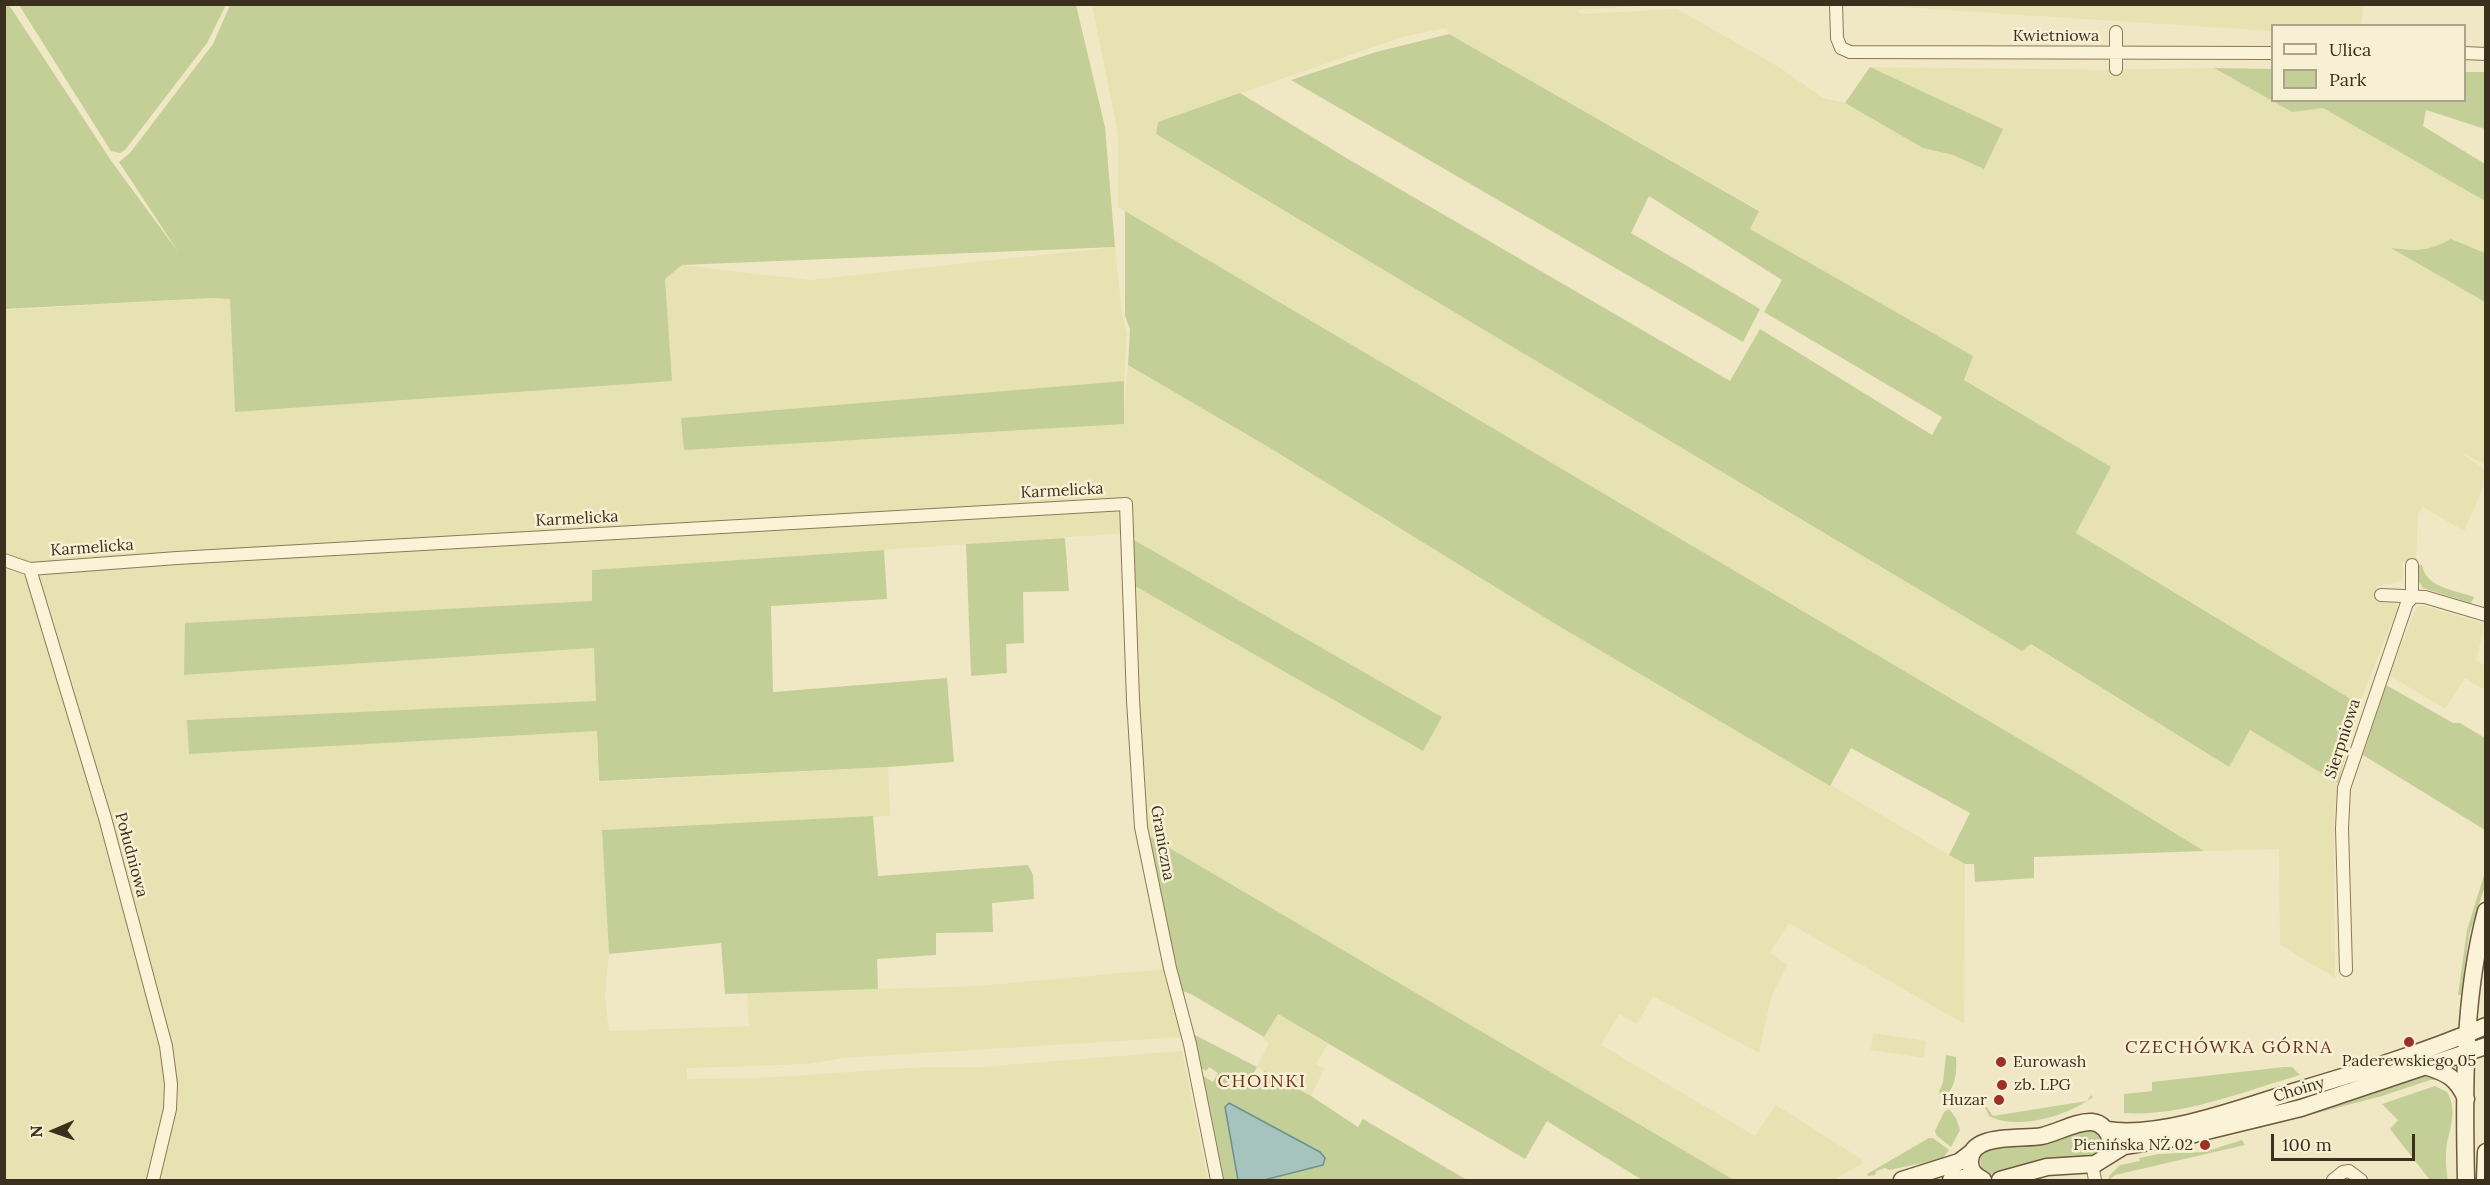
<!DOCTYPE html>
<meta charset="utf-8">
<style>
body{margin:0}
#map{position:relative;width:2490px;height:1185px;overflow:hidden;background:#f0e7c4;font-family:Lora,serif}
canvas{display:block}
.frame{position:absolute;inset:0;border:6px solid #3b2f1e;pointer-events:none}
.legend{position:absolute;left:2271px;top:24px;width:195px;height:78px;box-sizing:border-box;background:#f7f0d4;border:2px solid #aca38b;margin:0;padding:8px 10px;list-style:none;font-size:18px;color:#3b2f1e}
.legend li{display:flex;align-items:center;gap:12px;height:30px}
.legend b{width:30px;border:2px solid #aca38b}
.north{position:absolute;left:24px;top:1101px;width:60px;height:60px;-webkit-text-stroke:4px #f7f0d4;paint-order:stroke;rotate:268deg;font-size:16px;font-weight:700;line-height:24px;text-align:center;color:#3b2f1e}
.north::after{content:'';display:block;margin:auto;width:21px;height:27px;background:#3b2f1e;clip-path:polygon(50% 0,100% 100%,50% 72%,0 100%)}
.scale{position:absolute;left:2271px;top:1134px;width:144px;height:27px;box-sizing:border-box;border:3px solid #3b2f1e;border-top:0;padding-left:8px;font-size:18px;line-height:21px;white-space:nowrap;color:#3b2f1e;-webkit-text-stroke:4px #f7f0d4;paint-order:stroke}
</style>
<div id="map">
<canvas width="2490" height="1185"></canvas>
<div class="frame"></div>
<ul class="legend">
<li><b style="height:8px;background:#fbf3d8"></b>Ulica</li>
<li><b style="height:16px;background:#c4cf97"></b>Park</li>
</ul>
<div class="north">N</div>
<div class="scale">100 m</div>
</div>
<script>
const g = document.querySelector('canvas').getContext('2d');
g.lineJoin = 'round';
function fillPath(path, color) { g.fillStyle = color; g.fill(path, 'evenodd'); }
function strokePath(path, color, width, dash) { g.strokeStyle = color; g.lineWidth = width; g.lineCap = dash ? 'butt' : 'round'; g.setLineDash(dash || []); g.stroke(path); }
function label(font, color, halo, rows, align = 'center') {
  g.font = font + ' Lora,serif'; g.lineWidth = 5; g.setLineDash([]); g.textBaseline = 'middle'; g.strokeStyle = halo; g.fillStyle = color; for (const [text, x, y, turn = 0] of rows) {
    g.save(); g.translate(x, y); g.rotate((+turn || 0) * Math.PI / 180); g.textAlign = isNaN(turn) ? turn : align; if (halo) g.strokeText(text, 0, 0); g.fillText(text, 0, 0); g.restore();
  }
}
fillPath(new Path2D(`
 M2354 4 2363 8 2361 25 2272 26V31L1868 5Z
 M1092 5H1654L1577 10 1581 14 1677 9 1779 67 1823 98 1845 103 1923 148 1953 155 1983 169 2002 129 1870 67 2106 70 2214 68 2292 112 2323 108 2485 201V253L2451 239 2435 248 2420 251 2393 248 2485 302V465L2459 451 2485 470V483L2464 531 2423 507 2418 514 2416 561 2403 562V579L2399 582 2376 586V602L2395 603 2398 607 2359 704 2076 533 2111 467 1963 379 1971 360 1749 232 1759 210 1449 34 1446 28 1402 37 1158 122 1156 134 2022 651 2030 644 2228 767 2250 730 2338 783 2334 819 2335 978 2280 945 2279 849 2204 851 2072 770 1118 207V133Z
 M1115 247 1122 315 1127 334 1124 381 682 418 1123 424 1128 365 1270 448 1552 622 1965 864 1964 1024 1789 923 1770 952 1787 965 1771 997 1759 1053 1653 996 1637 1024 1619 1014 1601 1045 1755 1136 1776 1105 1861 1159 1863 1163 1833 1180H1734L1144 833 1131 588 1135 586 1423 751 1442 717 1134 540 1128 533 592 570 593 601 185 623V675L594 648 596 702 188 720 189 753 597 731 598 782 888 767 890 816 602 830 609 954 605 995 609 1031 749 1026 747 993 977 986 1165 969 1183 1037 843 1058 808 1064 687 1068V1079L760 1078 924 1067H981L1182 1051 1208 1180H5V310L211 298 230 299 235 412 671 381 665 279 681 265 809 280Z
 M2425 606 2485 624 2476 660 2485 666V690L2465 678 2445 709 2389 675 2417 607Z
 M1277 1014 1328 1044 1316 1064 1324 1069 1311 1096 1257 1067 1269 1043 1263 1039Z
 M1873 1033 1926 1041 1924 1058 1871 1050Z`), '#e7e2b1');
fillPath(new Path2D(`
 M5 4 9 5 112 162 179 253 119 162 130 153 213 44 230 5H1076L1105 127 1115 247 682 265 665 279 672 381 235 412 230 299 211 298 5 309Z
 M19 5H226L207 43 125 150 120 153 111 151Z
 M1449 34 1759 211 1750 229 1973 356 1964 380 2111 467 2076 533 2359 704 2338 783 2250 730 2229 767 2031 644 2022 651 1156 134 1158 122 1240 93 1348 159 1730 381 1760 329 1932 435 1942 417 1764 312 1782 280 1649 196 1631 233 1760 309 1743 342 1291 80 1376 52Z
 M1870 67 2003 129 1984 169 1953 155 1923 148 1845 103Z
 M2214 68 2272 69V100H2464L2465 72H2485V129L2426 110 2423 126 2485 164V201L2323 108 2292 112Z
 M1125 211 2072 770 2204 851 2034 857V878L1975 882 1974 864H1965L1949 855 1970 813 1851 748 1830 786 1552 622 1270 448 1128 365 1130 329 1125 316Z
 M2451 239 2485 253V302L2391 248C2417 251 2427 252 2451 239Z
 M1124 381V424L684 450 681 418Z
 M1065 538 1069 591 1023 592 1024 643 1006 644 1007 673 971 676 966 544Z
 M1134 540 1442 717 1423 751 1135 586Z
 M884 550 887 599 771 606 773 692 947 678 954 762 888 767 599 781 597 731 189 754 187 720 596 701 594 648 184 675 185 623 592 601V570Z
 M2418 565H2422C2426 588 2455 590 2474 597L2471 603 2423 588 2419 582Z
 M2386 685 2453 723H2460L2485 738V830L2363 755Z
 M873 816 878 876 1028 865 1033 875 1034 899 992 903 993 932 936 933V955L877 959 878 989 725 994 721 943 609 954 602 830Z
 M1144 833 1734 1180H1642L1547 1121 1525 1159 1278 1014 1264 1037 1191 994 1180 990Z
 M2485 872V886L2469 935 2461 995H2458L2467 930Z
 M1193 1034 1257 1067 1247 1085 1254 1089 1264 1071 1311 1096 1358 1127 1363 1119 1467 1180H1222L1200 1074 1213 1082 1218 1073 1209 1067 1206 1071 1198 1066Z
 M1946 1055 1956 1057C1957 1072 1956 1090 1942 1098L1939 1092 1943 1082Z
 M2284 1067H2292L2300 1075C2244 1091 2183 1117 2124 1113V1094L2152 1091V1082Z
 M2428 1075 2442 1080H2430L2382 1096 2256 1129 2265 1123Z
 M2435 1086 2447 1092C2457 1109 2451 1125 2447 1143 2445 1154 2446 1169 2448 1180H2430L2390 1129 2398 1120 2382 1104Z
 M2091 1095 2093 1097C2067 1116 2018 1131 1989 1116L1985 1107 1986 1106 1993 1116 2087 1101Z
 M1949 1109 1956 1118 1960 1130 1951 1147 1936 1135 1935 1131 1944 1112Z
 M2087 1130 2098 1133 2102 1145 2099 1153 2091 1157 1995 1174H1990L1981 1168 1980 1157 1985 1150 2062 1138Z
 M1929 1138H1933L1949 1150 1942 1159 1889 1170 1885 1168 1876 1171 1875 1175 1868 1176 1867 1174Z
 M2242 1140 2245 1145 2115 1175 2109 1180V1176L2120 1165 2140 1161 2139 1158 2159 1154 2204 1152Z`), '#c4cf97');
const water = new Path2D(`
 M1229 1103 1320 1152 1325 1158 1323 1165 1264 1180H1238L1225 1107Z`);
fillPath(water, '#a6c3bd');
strokePath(water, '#6c928c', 1.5);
const street = new Path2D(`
 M1836 4 1837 38 1841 48 1850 52 2272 53
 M2464 53 2486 54
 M2116 69V32
 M4 560 30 569 105 818 166 1046 171 1084 170 1109 153 1180
 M2412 565V598
 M30 569 177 558 1126 504 1133 700 1141 827 1170 968 1190 1044 1217 1180
 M2381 595 2425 597 2486 615
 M2346 970 2342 828 2344 788 2407 603 2412 598
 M2092 1164 2095 1180
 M2333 1180 2343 1172 2349 1171 2361 1180`);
const secondary = new Path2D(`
 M2428 1067C2447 1073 2458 1079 2466 1099
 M2107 1130C2158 1138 2236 1110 2286 1094 2353 1074 2421 1054 2486 1026
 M1902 1180 1959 1162 1972 1152
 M1951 1180 1976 1176
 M1983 1180C1975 1176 1970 1171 1970 1162 1969 1132 2022 1140 2042 1136 2057 1133 2076 1121 2092 1122 2102 1123 2108 1131 2111 1140
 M2000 1180 2047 1167 2095 1164 2124 1146 2186 1136 2301 1108 2486 1046
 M2466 1180C2464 1091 2463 997 2486 911
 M2485 1180 2486 1152`);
strokePath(street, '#8c7859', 14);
strokePath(secondary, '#6e593c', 19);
strokePath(street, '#fbf3d8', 12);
strokePath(secondary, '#fbf3d8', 16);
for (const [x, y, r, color] of [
 [2409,1042,6,"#9e2f26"],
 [2001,1062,6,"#9e2f26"],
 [2002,1085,6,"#9e2f26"],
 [1999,1100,6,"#9e2f26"],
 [2205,1145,6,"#9e2f26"]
]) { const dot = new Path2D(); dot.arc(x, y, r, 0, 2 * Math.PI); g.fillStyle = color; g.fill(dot); strokePath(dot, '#f7f0d4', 2); }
label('16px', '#3b2f1e', '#f7f0d4', [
 ["Kwietniowa",2056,36],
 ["Karmelicka",1062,491,-3],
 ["Karmelicka",577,519,-3],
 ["Karmelicka",92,548,-4],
 ["Sierpniowa",2343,739,-72],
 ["Graniczna",1162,843,80],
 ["Południowa",131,855,75],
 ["Choiny",2299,1090,-17]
]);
label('16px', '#3b2f1e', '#f7f0d4', [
 ["Paderewskiego 05",2409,1061,"center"],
 ["Eurowash",2013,1062],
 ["zb. LPG",2014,1085],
 ["Huzar",1987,1100,"right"],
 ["Pienińska NŻ 02",2193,1145,"right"]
], 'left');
g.letterSpacing = '1.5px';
label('18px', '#6a321b', '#f7f0d4', [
 ["CZECHÓWKA GÓRNA",2229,1048],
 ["CHOINKI",1262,1082]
]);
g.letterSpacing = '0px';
</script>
